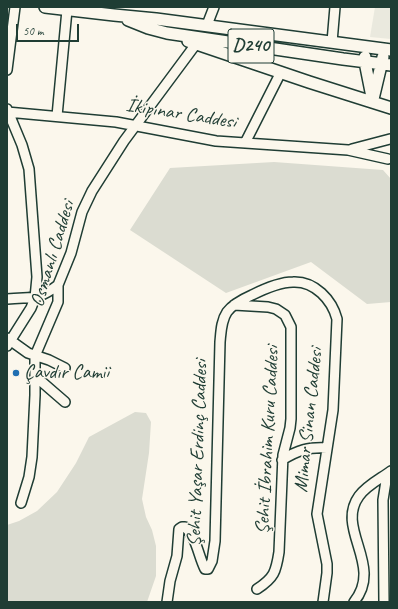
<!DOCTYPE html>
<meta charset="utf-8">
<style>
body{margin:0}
#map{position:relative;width:398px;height:609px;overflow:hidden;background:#fbf7ec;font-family:Caveat,sans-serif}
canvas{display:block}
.frame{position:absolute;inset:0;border:8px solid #1f3d34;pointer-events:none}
.scale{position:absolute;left:16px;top:24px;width:63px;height:18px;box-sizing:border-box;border:2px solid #1f3d34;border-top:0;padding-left:5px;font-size:12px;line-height:14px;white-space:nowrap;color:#1f3d34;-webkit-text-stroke:3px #fbf7ec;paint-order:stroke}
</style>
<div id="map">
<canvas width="398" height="609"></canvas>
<div class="frame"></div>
<div class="scale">50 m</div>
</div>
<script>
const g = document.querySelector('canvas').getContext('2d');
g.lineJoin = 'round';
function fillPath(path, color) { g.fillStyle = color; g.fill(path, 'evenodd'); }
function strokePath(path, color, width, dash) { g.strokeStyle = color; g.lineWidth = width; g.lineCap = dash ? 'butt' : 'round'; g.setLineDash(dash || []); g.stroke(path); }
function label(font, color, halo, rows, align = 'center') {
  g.font = font + ' Caveat,sans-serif'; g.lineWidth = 3; g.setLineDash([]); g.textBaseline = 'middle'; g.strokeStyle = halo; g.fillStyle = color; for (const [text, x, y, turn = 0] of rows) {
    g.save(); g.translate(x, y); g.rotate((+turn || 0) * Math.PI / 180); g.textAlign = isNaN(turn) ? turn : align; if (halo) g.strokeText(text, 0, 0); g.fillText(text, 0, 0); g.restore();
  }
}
fillPath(new Path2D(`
 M375 7H391V39L370 37Z`), '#eae9de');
fillPath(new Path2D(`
 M274 162 383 170 391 179V302L367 304 311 262 226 293 130 230 170 168Z
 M135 412 146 413 151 422 149 453 142 499 146 517 152 530 156 546V576L147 602H7V525L19 521 37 511 57 492 76 463 89 437Z`), '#dbdcd1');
const minor = new Path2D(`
 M207 25 214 7
 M332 42 335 7
 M7 70 15 7
 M7 109 22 145 29 169 37 277 35 298 31 308 7 346
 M7 112 116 122 216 141 348 150 388 159
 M57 116 67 10
 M245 143 281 72
 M352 149 390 139
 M7 299C31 296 36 302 58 285
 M234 305 268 307 276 309 285 315 291 327V419L290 428 283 455 279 552C276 572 274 578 257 589
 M7 338 28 353 49 360 65 368
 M35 376 65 402
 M282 460C298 450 308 447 327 448
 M21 503 29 477 32 457 35 395V356L58 302V285L71 253 82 212 92 191 124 141 196 44
 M167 602 170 581 177 556 179 529 182 527H185C197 538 198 555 205 569H208L212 561 215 541 220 342C221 332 221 321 227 312 233 304 243 299 252 295 264 289 280 282 293 282 315 281 332 300 337 319L333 410 317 514 327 564V573L323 602
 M354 602C384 565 335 529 359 496 367 485 380 479 391 471
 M384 602 383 500 386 481 391 473`);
const major = new Path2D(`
 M45 7 114 15 156 19 391 50
 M128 20 148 28 167 33 343 59 391 65
 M188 41 309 82 391 108
 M365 57V62L373 102
 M373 99 383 57`);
strokePath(minor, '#1f3d34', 12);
strokePath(major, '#1f3d34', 14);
strokePath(minor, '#fbf7ec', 9);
strokePath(major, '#fbf7ec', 11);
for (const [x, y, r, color] of [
 [16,373,4,"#1f6fb2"]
]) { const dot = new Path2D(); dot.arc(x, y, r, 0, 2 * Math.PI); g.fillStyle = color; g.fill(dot); strokePath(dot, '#fbf7ec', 1.5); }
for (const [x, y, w] of [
 [251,46,46]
]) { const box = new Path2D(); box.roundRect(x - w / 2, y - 17, w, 34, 3); g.fillStyle = '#fbf7ec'; g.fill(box); strokePath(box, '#1f3d34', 1); }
label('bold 19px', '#1f3d34', null, [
 ["D240",251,46]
]);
label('20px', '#1f3d34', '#fbf7ec', [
 ["İkipınar Caddesi",181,114,9],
 ["Osmanlı Caddesi",53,254,-73],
 ["Mimar Sinan Caddesi",309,420,-84],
 ["Şehit İbrahim Kuru Caddesi",268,440,-87],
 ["Şehit Yaşar Erdinç Caddesi",198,453,-88]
]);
label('20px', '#1f3d34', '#fbf7ec', [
 ["Çavdır Camii",24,373]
], 'left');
</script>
